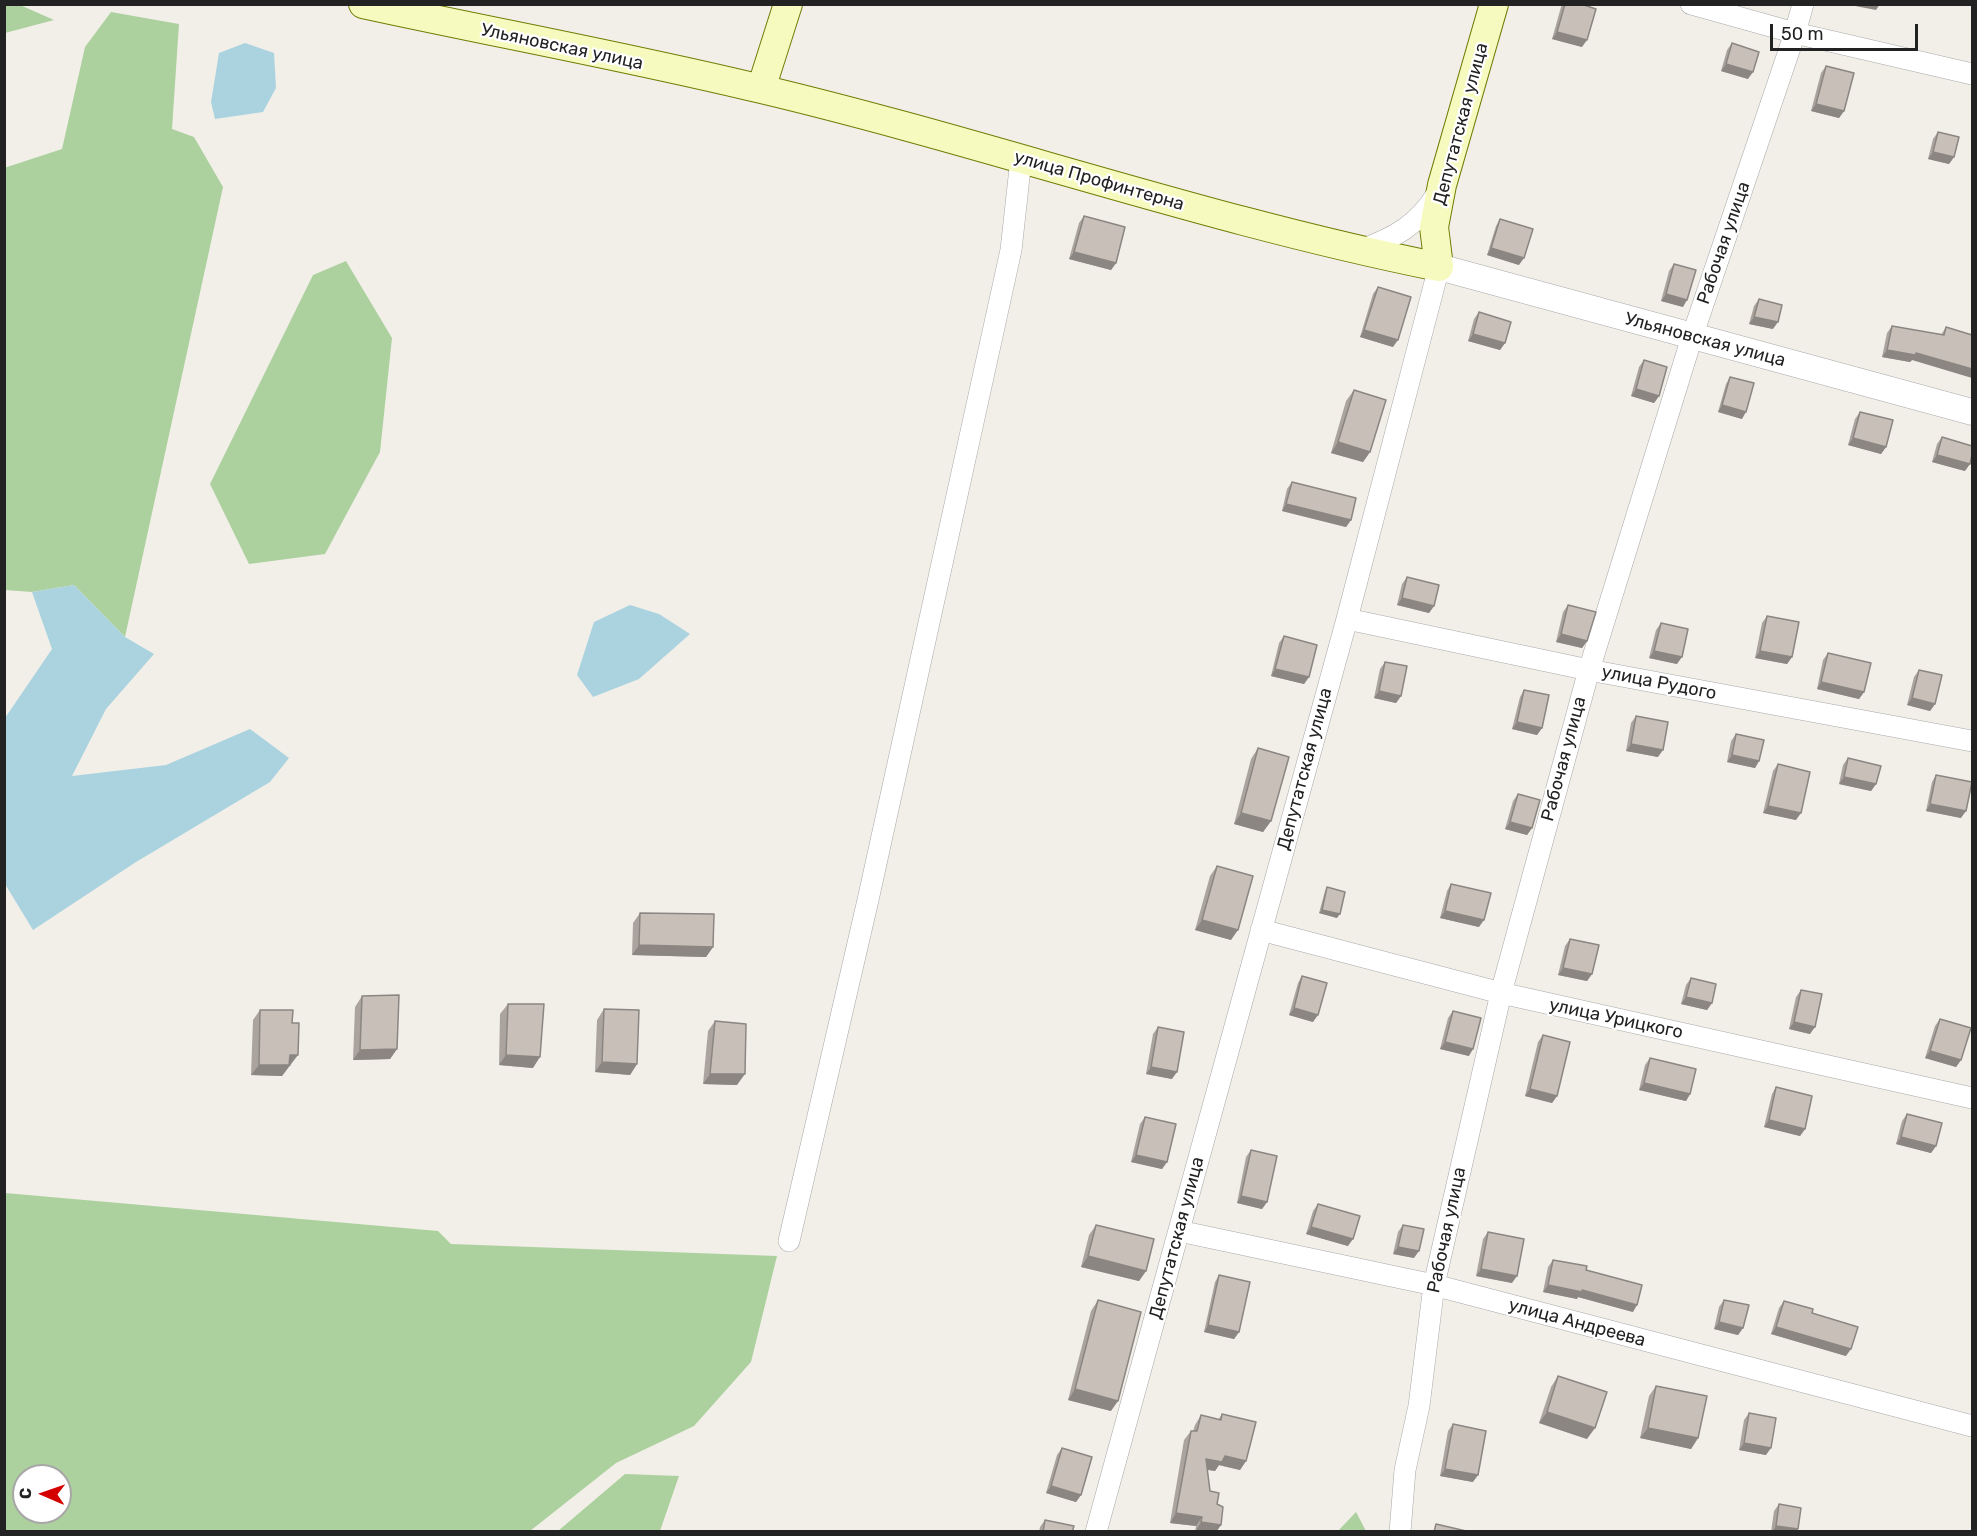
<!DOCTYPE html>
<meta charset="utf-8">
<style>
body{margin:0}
#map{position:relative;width:1977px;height:1536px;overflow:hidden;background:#f2efe9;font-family:Rubik,sans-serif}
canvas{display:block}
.frame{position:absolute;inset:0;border:6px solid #222;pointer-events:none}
.north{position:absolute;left:12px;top:1464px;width:60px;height:60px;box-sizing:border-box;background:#fff;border:2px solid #a7a7a7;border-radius:50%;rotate:272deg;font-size:16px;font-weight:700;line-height:24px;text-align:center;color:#222}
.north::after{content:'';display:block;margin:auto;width:21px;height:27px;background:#d40000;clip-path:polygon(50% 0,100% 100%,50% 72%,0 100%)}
.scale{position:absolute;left:1770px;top:24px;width:148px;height:27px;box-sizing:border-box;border:3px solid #222;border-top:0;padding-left:8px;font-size:18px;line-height:21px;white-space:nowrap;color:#222;-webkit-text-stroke:4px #fff;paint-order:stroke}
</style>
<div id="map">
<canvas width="1977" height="1536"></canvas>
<div class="frame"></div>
<div class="north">С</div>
<div class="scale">50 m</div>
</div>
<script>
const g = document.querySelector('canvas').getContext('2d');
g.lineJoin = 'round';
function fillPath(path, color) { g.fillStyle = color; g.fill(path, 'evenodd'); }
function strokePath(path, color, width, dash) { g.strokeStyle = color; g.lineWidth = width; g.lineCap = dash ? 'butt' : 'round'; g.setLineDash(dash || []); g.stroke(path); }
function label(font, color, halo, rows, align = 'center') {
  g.font = font + ' Rubik,sans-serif'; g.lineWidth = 4.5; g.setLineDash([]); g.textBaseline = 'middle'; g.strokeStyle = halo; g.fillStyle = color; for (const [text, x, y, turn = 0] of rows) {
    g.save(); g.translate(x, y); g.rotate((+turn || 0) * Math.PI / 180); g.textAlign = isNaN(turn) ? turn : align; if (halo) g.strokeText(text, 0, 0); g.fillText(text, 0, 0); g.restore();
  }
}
fillPath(new Path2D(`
 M5 4 20 5 54 20 5 33Z
 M111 12 179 24 172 129 194 137 223 187 125 637 74 585 32 592 5 590 4 168 62 149 85 47Z
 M346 261 392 338 380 452 325 554 249 564 210 484 313 275Z
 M5 1193 438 1231 451 1244 777 1256 751 1362 694 1426 616 1463 530 1531H5ZM24 1476H60V1512H24Z
 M625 1474 679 1476 660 1531H558Z
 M1356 1512 1366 1531H1338Z`), '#add19e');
fillPath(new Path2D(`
 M245 43 274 53 276 88 263 112 215 119 211 102 219 53Z
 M74 585 125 637 154 654 106 709 72 776 166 765 250 729 289 758 270 782 136 862 33 930 5 884V718L52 649 32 592Z
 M630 605 659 614 690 634 639 679 593 697 577 675 594 622Z`), '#aad3df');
const minor = new Path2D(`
 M1691 4 1795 33 1972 74
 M1361 250C1394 238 1418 225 1437 194
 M1347 619 1589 670 1972 741
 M1261 930 1501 993 1972 1098
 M1179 1231 1434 1285 1972 1426
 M789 1241 868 900 1011 250 1021 159
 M1096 1532 1347 619 1439 267
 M1400 1532 1405 1470 1419 1406 1434 1285 1501 993 1589 670 1692 337 1795 33 1803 4`);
const tertiary = new Path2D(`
 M1439 267 1972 412`);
const secondary = new Path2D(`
 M363 4C496 33 629 57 761 89 988 143 1209 221 1439 267L1434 227 1442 185 1494 4
 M761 89 788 4`);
strokePath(minor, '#a9a9a9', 22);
strokePath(tertiary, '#a9a9a9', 27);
strokePath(secondary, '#707d05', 30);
strokePath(minor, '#fff', 21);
strokePath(tertiary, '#fff', 26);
strokePath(secondary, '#f7fabf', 28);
fillPath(new Path2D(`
 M1563 4H1581L1582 47 1552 39 1561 7Z
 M1732 43 1748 79 1721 71 1727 50Z
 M1826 66 1844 111 1839 118 1811 111 1821 73Z
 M1938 132 1954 157 1949 164 1928 159 1933 139Z
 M1084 216 1116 263 1111 270 1069 259 1079 223Z
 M1500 219 1519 265 1487 255 1496 226Z
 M1674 264 1683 307 1661 301 1669 271Z
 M1378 287 1393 347 1360 337 1373 294Z
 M1759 299 1773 329 1749 324 1754 306Z
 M1479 312 1505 343 1500 350 1468 341 1474 319Z
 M1892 326 1941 335 1946 327 1972 335 1912 360 1910 362 1882 357 1887 333Z
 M1644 360 1659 396 1654 403 1631 396 1639 367Z
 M1730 377 1742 419 1718 412 1726 384Z
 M1354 390 1370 452 1363 462 1331 453 1346 401Z
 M1860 412 1886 447 1881 454 1848 445 1855 419Z
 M1942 437 1965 471 1932 462 1937 444Z
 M1292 482 1351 520 1346 527 1282 511 1287 489Z
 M1407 577 1434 606 1429 613 1397 605 1402 584Z
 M1568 605 1587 641 1582 648 1556 642 1563 612Z
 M1767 616 1792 657 1787 664 1755 658 1762 623Z
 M1661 623 1677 664 1649 658 1656 630Z
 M1284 636 1309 677 1304 684 1271 676 1279 643Z
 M1828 653 1864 692 1859 699 1817 689 1823 660Z
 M1385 662 1401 696 1396 703 1374 698 1380 669Z
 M1919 670 1935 704 1930 711 1907 705 1914 677Z
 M1524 690 1542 728 1537 735 1512 729 1520 697Z
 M1636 716 1658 757 1626 751 1631 723Z
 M1736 734 1759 761 1755 768 1727 762 1731 741Z
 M1258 748 1271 821 1263 832 1234 824 1251 759Z
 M1848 758 1876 784 1871 791 1839 784 1843 765Z
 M1778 764 1796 820 1763 813 1773 771Z
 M1936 775 1961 818 1926 811 1932 782Z
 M1518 794 1532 828 1527 835 1505 829 1513 801Z
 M1217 866 1231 940 1195 930 1210 876Z
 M1451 884 1479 927 1440 918 1447 891Z
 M1327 887 1337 918 1319 913 1325 891Z
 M640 913 713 947 706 957 632 955 633 923Z
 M1570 939 1592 974 1587 981 1558 975 1565 946Z
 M1302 976 1313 1022 1289 1015 1298 983Z
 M1691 978 1712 1003 1707 1010 1681 1004 1686 985Z
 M1801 990 1810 1034 1789 1029 1796 997Z
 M362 996 397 1049 390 1059 353 1060 355 1007Z
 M508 1004 533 1068 499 1065 500 1014Z
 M604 1009 637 1064 630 1075 595 1072 597 1020Z
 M260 1010 291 1066H289L282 1076 251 1075 253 1020Z
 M1453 1011 1469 1056 1440 1049 1448 1018Z
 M1940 1019 1961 1060 1956 1067 1925 1058 1935 1026Z
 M715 1021 737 1085 703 1084 708 1031Z
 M1158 1027 1172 1079 1146 1074 1153 1034Z
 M1543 1035 1557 1096 1552 1103 1525 1096 1538 1042Z
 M1650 1058 1690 1094 1686 1101 1639 1090 1645 1065Z
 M1776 1087 1805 1129 1800 1136 1764 1127 1772 1094Z
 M1907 1114 1936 1146 1931 1153 1896 1144 1902 1121Z
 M1145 1117 1167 1162 1162 1169 1131 1162 1140 1124Z
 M1251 1150 1267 1202 1262 1209 1237 1203 1246 1157Z
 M1318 1204 1348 1246 1306 1234 1313 1211Z
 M1096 1225 1146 1271 1139 1281 1081 1267 1089 1235Z
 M1403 1225 1414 1258 1393 1254 1398 1232Z
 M1488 1232 1512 1283 1476 1276 1483 1239Z
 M1553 1260 1586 1270 1633 1312 1578 1297 1577 1299 1543 1292 1548 1267Z
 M1219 1275 1239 1332 1234 1339 1204 1332 1215 1282Z
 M1098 1300 1111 1411 1068 1400 1091 1311Z
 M1724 1300 1743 1328 1738 1335 1714 1329 1719 1307Z
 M1784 1301 1812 1313 1846 1356 1771 1334 1779 1308Z
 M1558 1376 1587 1439 1539 1423 1551 1387Z
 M1656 1386 1698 1438 1691 1449 1640 1438 1649 1396Z
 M1749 1413 1766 1455 1739 1450 1744 1420Z
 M1222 1414 1246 1461 1240 1470 1219 1465 1215 1471 1207 1470 1210 1491 1217 1504 1221 1525 1216 1532H1195L1196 1526 1170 1523 1184 1440 1191 1431H1193L1195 1425 1201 1415 1218 1420Z
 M1453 1424 1473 1482 1440 1476 1448 1431Z
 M1062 1448 1081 1495 1076 1502 1046 1493 1057 1455Z
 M1779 1504 1796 1532H1771L1774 1511Z
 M1045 1520 1072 1532H1039L1040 1527Z`), '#aba49e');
fillPath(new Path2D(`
 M1851 4H1880L1876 10 1850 5Z
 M1557 32 1587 40 1582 47 1552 39Z
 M1726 64 1753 72 1748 79 1721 71Z
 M1816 104 1844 111 1839 118 1811 111Z
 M1933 152 1954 157 1949 164 1928 159Z
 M1491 248 1524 258 1519 265 1487 255Z
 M1074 252 1116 263 1111 270 1069 259Z
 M1666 294 1687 300 1683 307 1661 301Z
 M1754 317 1778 322 1773 329 1749 324Z
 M1364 330 1398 340 1393 347 1360 337Z
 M1473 334 1505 343 1500 350 1468 341Z
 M1887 350 1916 353 1972 369V378L1912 360 1910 362 1882 357Z
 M1636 389 1659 396 1654 403 1631 396Z
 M1722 405 1746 412 1742 419 1718 412Z
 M1853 438 1886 447 1881 454 1848 445Z
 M1338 442 1370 452 1363 462 1331 453Z
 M1937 455 1970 464 1965 471 1932 462Z
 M1286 504 1351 520 1346 527 1282 511Z
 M1402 598 1434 606 1429 613 1397 605Z
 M1561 634 1587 641 1582 648 1556 642Z
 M1654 651 1682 657 1677 664 1649 658Z
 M1760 651 1792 657 1787 664 1755 658Z
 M1275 669 1309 677 1304 684 1271 676Z
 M1821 682 1864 692 1859 699 1817 689Z
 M1379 691 1401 696 1396 703 1374 698Z
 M1912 698 1935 704 1930 711 1907 705Z
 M1517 722 1542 728 1537 735 1512 729Z
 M1631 744 1663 750 1658 757 1626 751Z
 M1732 755 1759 761 1755 768 1727 762Z
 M1844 777 1876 784 1871 791 1839 784Z
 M1930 804 1966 811 1961 818 1926 811Z
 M1768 806 1801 813 1796 820 1763 813Z
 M1241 813 1271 821 1263 832 1234 824Z
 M1510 822 1532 828 1527 835 1505 829Z
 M1322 910 1340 914 1337 918 1319 913Z
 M1445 911 1484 920 1479 927 1440 918Z
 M1202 920 1238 930 1231 940 1195 930Z
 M639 945 713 947 706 957 632 955Z
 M1563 968 1592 974 1587 981 1558 975Z
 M1686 997 1712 1003 1707 1010 1681 1004Z
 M1294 1008 1318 1015 1313 1022 1289 1015Z
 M1794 1022 1815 1027 1810 1034 1789 1029Z
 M1445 1042 1473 1049 1469 1056 1440 1049Z
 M397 1049 390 1059 353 1060 360 1050Z
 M1930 1051 1961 1060 1956 1067 1925 1058Z
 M290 1055H298L282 1076 251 1075 259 1065Z
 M506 1055 540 1057 533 1068 499 1065Z
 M602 1062 637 1064 630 1075 595 1072Z
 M1151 1067 1177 1072 1172 1079 1146 1074Z
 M710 1074H745L737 1085 703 1084Z
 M1644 1083 1690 1094 1686 1101 1639 1090Z
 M1530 1089 1557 1096 1552 1103 1525 1096Z
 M1769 1120 1805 1129 1800 1136 1764 1127Z
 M1901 1137 1936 1146 1931 1153 1896 1144Z
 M1136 1155 1167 1162 1162 1169 1131 1162Z
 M1241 1196 1267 1202 1262 1209 1237 1203Z
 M1311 1227 1353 1239 1348 1246 1306 1234Z
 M1398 1247 1419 1251 1414 1258 1393 1254Z
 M1088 1256 1146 1271 1139 1281 1081 1267Z
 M1481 1269 1517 1276 1512 1283 1476 1276Z
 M1548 1285 1582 1290 1637 1305 1633 1312 1578 1297 1577 1299 1543 1292Z
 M1719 1322 1743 1328 1738 1335 1714 1329Z
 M1208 1325 1239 1332 1234 1339 1204 1332Z
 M1776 1327 1851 1349 1846 1356 1771 1334Z
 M1075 1389 1118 1401 1111 1411 1068 1400Z
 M1547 1412 1595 1428 1587 1439 1539 1423Z
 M1648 1428 1698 1438 1691 1449 1640 1438Z
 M1744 1443 1771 1448 1766 1455 1739 1450Z
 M1225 1456 1246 1461 1240 1470 1219 1465 1215 1471 1200 1468 1206 1459Z
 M1445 1469 1478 1475 1473 1482 1440 1476Z
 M1051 1486 1081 1495 1076 1502 1046 1493Z
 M1176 1513 1202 1517 1196 1526 1170 1523Z
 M1201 1522 1221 1525 1216 1532H1195Z
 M1776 1526 1798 1529 1796 1532H1772Z`), '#8b8681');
const building = new Path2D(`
 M1565 4H1581L1596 9 1587 40 1557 32Z
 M1732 43 1759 52 1753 72 1726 64Z
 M1826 66 1854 73 1844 111 1816 104Z
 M1938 132 1959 137 1954 157 1933 152Z
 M1084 216 1125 227 1116 263 1074 252Z
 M1500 219 1533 229 1524 258 1491 248Z
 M1674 264 1696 270 1687 300 1666 294Z
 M1378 287 1411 297 1398 340 1364 330Z
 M1759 299 1782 305 1778 322 1754 317Z
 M1479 312 1511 322 1505 343 1473 334Z
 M1892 326 1944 335 1946 327 1972 335V369L1916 353 1915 355 1887 350Z
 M1644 360 1667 367 1659 396 1636 389Z
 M1730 377 1754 383 1746 412 1722 405Z
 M1354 390 1386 400 1370 452 1338 442Z
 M1860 412 1893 420 1886 447 1853 438Z
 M1942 437 1972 446V455L1970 464 1937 455Z
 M1292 482 1356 498 1351 520 1286 504Z
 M1407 577 1439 585 1434 606 1402 598Z
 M1568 605 1596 612 1587 641 1561 634Z
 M1767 616 1799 622 1792 657 1760 651Z
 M1661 623 1688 629 1682 657 1654 651Z
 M1284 636 1317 645 1309 677 1275 669Z
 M1828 653 1871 663 1864 692 1821 682Z
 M1385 662 1407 666 1401 696 1379 691Z
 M1919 670 1942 675 1935 704 1912 698Z
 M1524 690 1549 695 1542 728 1517 722Z
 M1636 716 1668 722 1663 750 1631 744Z
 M1736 734 1764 740 1759 761 1732 755Z
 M1258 748 1289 757 1271 821 1241 813Z
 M1848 758 1881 766 1876 784 1844 777Z
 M1778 764 1810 772 1801 813 1768 806Z
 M1936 775 1972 782 1966 811 1930 804Z
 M1518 794 1540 800 1532 828 1510 822Z
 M1217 866 1253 876 1238 930 1202 920Z
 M1451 884 1491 893 1484 920 1445 911Z
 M1327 887 1345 892 1340 914 1322 910Z
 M640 913 714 914 713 947 639 945Z
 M1570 939 1599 945 1592 974 1563 968Z
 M1302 976 1327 983 1318 1015 1294 1008Z
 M1691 978 1716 984 1712 1003 1686 997Z
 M1801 990 1822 994 1815 1027 1794 1022Z
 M399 995 397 1049 360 1050 362 996Z
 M508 1004H544L540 1057 506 1055Z
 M604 1009 639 1010 637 1064 602 1062Z
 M260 1010H293L292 1023H299L298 1055H290L289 1065H259Z
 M1453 1011 1481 1018 1473 1049 1445 1042Z
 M1940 1019 1971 1028 1961 1060 1930 1051Z
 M715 1021 746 1024 745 1074H710Z
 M1158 1027 1184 1032 1177 1072 1151 1067Z
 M1543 1035 1570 1042 1557 1096 1530 1089Z
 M1650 1058 1696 1069 1690 1094 1644 1083Z
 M1776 1087 1812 1096 1805 1129 1769 1120Z
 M1907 1114 1942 1123 1936 1146 1901 1137Z
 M1145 1117 1176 1124 1167 1162 1136 1155Z
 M1251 1150 1277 1156 1267 1202 1241 1196Z
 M1318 1204 1360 1216 1353 1239 1311 1227Z
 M1096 1225 1154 1239 1146 1271 1088 1256Z
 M1403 1225 1424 1229 1419 1251 1398 1247Z
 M1488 1232 1524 1239 1517 1276 1481 1269Z
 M1553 1260 1587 1266 1586 1270 1642 1285 1637 1305 1582 1290V1292L1548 1285Z
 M1219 1275 1250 1282 1239 1332 1208 1325Z
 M1098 1300 1141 1312 1118 1401 1075 1389Z
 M1724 1300 1749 1305 1743 1328 1719 1322Z
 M1784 1301 1813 1309 1812 1313 1858 1327 1851 1349 1776 1327Z
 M1558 1376 1607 1392 1595 1428 1547 1412Z
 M1656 1386 1707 1396 1698 1438 1648 1428Z
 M1749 1413 1776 1418 1771 1448 1744 1443Z
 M1222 1414 1256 1422 1246 1461 1225 1456 1222 1462 1206 1459 1210 1491 1219 1493 1217 1504 1223 1507 1221 1525 1201 1522 1202 1517 1176 1513 1191 1431H1197L1201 1415 1221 1420Z
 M1453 1424 1486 1431 1478 1475 1445 1469Z
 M1062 1448 1092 1457 1081 1495 1051 1486Z
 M1779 1504 1801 1508 1798 1529 1776 1526Z
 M1045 1520 1074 1526 1072 1532H1043Z
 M1436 1524 1466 1531 1434 1532Z`);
fillPath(building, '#c7bfb8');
strokePath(building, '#8b8681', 1.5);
label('18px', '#222', '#fff', [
 ["Ульяновская улица",562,47,12],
 ["Депутатская улица",1461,124,-75],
 ["улица Профинтерна",1099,181,16],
 ["Рабочая улица",1724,243,-71],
 ["Ульяновская улица",1705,340,15],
 ["улица Рудого",1659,683,11],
 ["Рабочая улица",1564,759,-75],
 ["Депутатская улица",1305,769,-75],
 ["улица Урицкого",1616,1019,12],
 ["Рабочая улица",1447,1230,-78],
 ["Депутатская улица",1177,1238,-75],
 ["улица Андреева",1577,1323,15]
]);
</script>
